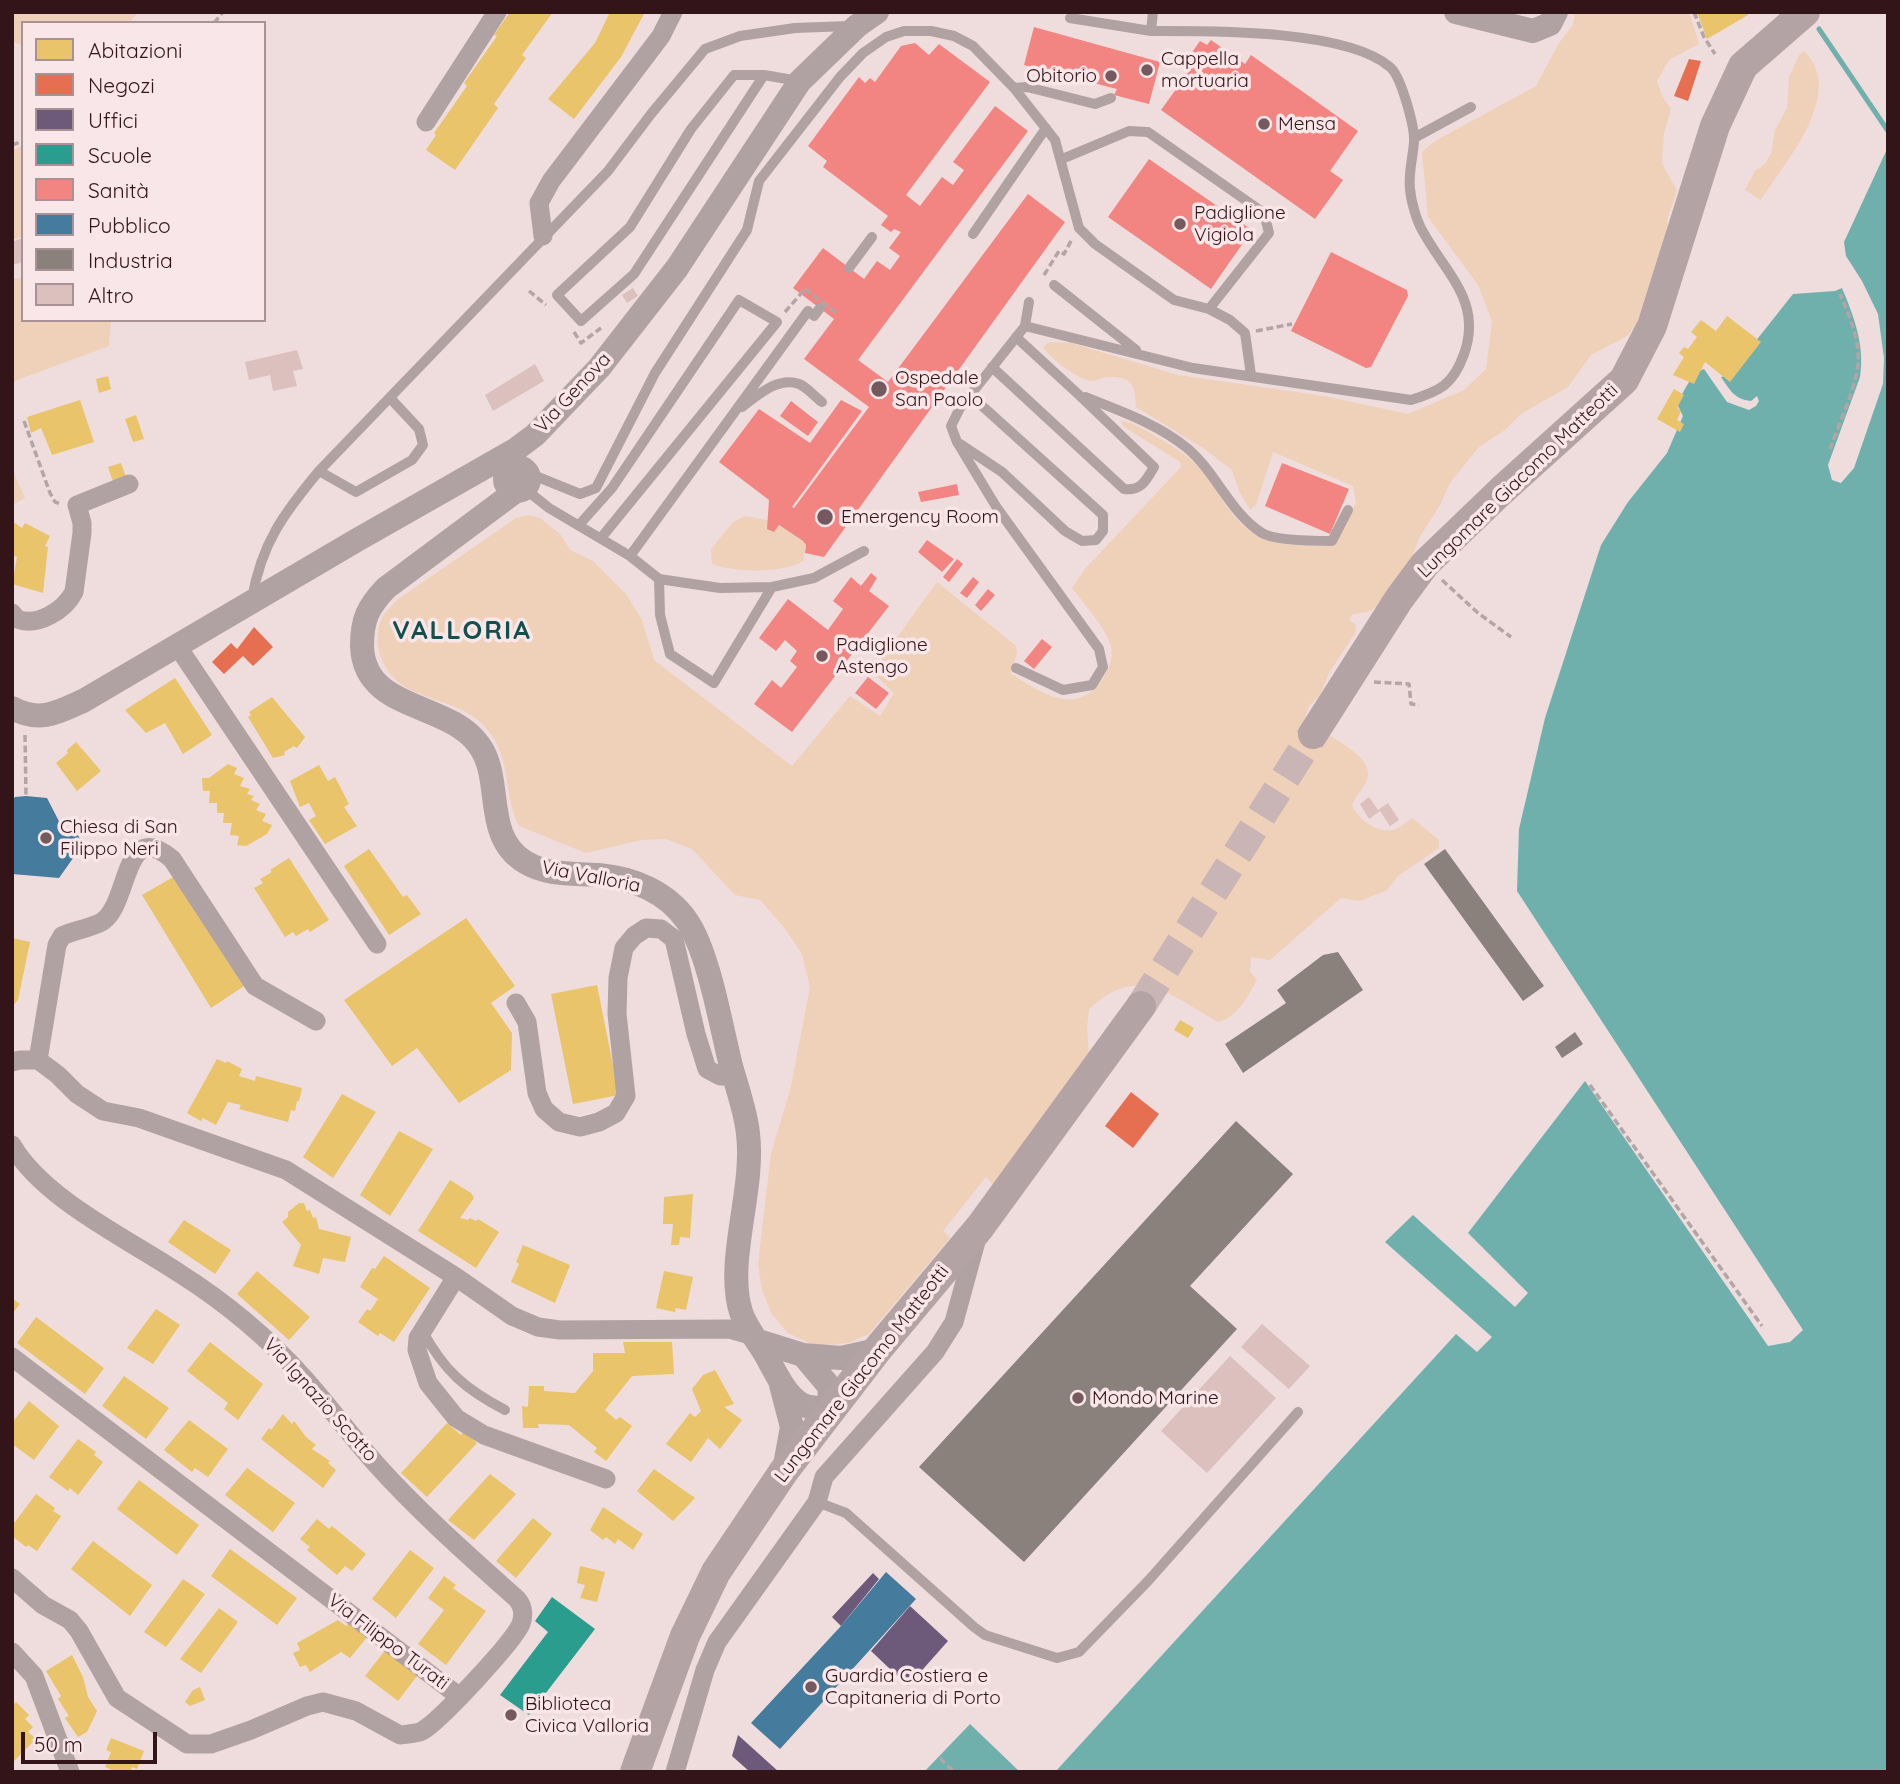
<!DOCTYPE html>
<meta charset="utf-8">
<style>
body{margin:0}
#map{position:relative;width:1900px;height:1784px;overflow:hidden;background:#efdcdd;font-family:Quicksand,sans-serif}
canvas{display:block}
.frame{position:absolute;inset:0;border:14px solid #321419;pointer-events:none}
.legend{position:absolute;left:21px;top:21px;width:245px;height:301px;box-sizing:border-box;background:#f8e6e8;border:2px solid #a99295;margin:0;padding:9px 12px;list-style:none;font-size:21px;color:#321419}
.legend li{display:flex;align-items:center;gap:14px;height:35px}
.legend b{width:35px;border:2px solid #a99295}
.scale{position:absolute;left:21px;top:1732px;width:136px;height:32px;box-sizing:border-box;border:4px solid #321419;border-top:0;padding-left:9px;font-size:21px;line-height:24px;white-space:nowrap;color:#321419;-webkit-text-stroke:5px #f8e6e8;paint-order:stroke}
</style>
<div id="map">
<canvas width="1900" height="1784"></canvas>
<div class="frame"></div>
<ul class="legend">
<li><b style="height:19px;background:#e9c46a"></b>Abitazioni</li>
<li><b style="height:19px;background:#e76f51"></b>Negozi</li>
<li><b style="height:19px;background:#6d597a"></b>Uffici</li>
<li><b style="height:19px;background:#2a9d8f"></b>Scuole</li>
<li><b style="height:19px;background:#f28482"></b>Sanità</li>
<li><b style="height:19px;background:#457b9d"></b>Pubblico</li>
<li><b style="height:19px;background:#8a817c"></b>Industria</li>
<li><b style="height:19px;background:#dbc0be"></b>Altro</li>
</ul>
<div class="scale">50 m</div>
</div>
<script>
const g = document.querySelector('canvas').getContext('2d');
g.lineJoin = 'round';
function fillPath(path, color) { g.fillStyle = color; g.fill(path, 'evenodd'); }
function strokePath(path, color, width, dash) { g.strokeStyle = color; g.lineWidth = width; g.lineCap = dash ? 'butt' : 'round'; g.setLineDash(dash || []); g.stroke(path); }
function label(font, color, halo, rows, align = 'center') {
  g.font = font + ' Quicksand,sans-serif'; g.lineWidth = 7; g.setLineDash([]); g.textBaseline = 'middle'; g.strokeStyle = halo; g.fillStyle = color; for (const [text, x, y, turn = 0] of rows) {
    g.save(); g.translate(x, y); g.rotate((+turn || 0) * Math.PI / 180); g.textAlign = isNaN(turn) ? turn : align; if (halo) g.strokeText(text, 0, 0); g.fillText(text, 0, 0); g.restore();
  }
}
fillPath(new Path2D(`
 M12 12H138L129 23H23V45L12 42Z
 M1575 12H1689L1699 44 1669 60 1657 81 1662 96 1671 109 1664 133 1662 163 1677 191 1667 220 1668 236 1636 325 1627 336 1591 355 1568 387 1521 414 1505 430 1479 447 1450 483 1440 505 1419 538 1406 573 1382 603 1368 612 1353 614 1349 620 1356 625 1355 633 1329 673 1320 695 1309 706 1304 721C1320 731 1372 754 1368 776 1366 787 1356 795 1352 805 1358 820 1381 837 1398 828 1403 826 1408 821 1412 818L1439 840V848L1398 876 1387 890 1360 901 1341 898 1270 960 1251 957 1250 971 1257 980C1248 996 1238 1017 1218 1022 1170 995 1138 963 1089 1009L1087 1028 1089 1054 995 1187 986 1177 943 1231 950 1238 869 1334 848 1343 815 1346 788 1333 771 1313 762 1290 758 1265 771 1153 790 1091 810 987 802 954 783 926 760 900 735 895 692 849 665 839 642 840 586 853 519 826C504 797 511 761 491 734 470 705 439 704 409 689 383 676 369 642 383 616 387 610 392 605 397 600L516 518 529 515 540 518 561 535 570 550 593 561 626 594 642 620 654 660 792 766 850 696 880 716 894 693 872 672 937 582 1016 646 1017 653 1011 674C1040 691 1074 718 1101 681 1108 671 1114 659 1111 646 1107 630 1082 601 1072 588L1084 570 1181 467 1180 462 1123 426 1121 421 1132 423C1155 436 1180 448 1199 467 1211 480 1219 496 1230 511 1256 546 1292 546 1331 546L1356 503 1353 486 1273 452 1256 505 1250 510 1239 491 1232 470 1203 448 1136 407C1135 386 1133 376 1108 377 1101 377 1095 383 1087 380 1074 376 1050 358 1043 347L1049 342 1071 343 1178 375 1324 396 1408 414 1464 390 1486 369 1492 321 1478 285 1428 217 1422 152 1435 141 1536 86 1559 43 1573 25Z
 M1804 51C1847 93 1785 162 1761 200L1745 190 1755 171 1765 164 1771 154 1775 130 1787 108 1789 77 1799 55Z
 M23 146V236L12 240V150Z
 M23 278V320H111L109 346 12 382V279Z
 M12 469 25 498 12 505Z
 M745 516 772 521 803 541 806 545 803 561C783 574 733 572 712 564L711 549 733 522Z`), '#eed1b8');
fillPath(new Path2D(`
 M1888 147V1772H1055L1456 1334 1477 1352 1492 1337 1385 1242 1413 1215 1515 1307 1528 1293 1468 1233 1585 1081 1768 1346 1790 1342 1803 1330 1517 891 1519 829 1545 718 1601 545 1628 502 1667 453 1683 416 1677 404C1684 392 1690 374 1704 369L1727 402 1749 410 1756 406 1759 401 1757 396 1751 401C1734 399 1730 390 1721 377L1728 376 1793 294 1835 291 1842 288C1854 317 1865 345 1860 377L1828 465 1832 480 1841 483 1854 468 1883 384 1884 358 1878 314 1862 281 1846 256 1844 242Z
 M970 1724 1020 1772H924Z`), '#6fb0ad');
fillPath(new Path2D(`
 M510 12H553L522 55 526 58 494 104 498 108 455 170 426 150 436 135 434 133 467 86 464 83 497 36 494 35Z
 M610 12H645L621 57 574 119 548 99 595 43Z
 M1697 12H1747L1748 15 1707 39Z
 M1727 316 1761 342 1730 382 1705 362 1694 384 1673 375 1684 357 1679 353 1684 347 1688 349 1697 337 1691 332 1701 320 1716 331Z
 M108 376 111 389 99 393 96 379Z
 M1674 389 1684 395 1677 408 1681 411 1677 420 1684 424 1680 432 1657 419Z
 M80 400 94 442 52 455 41 428 31 433 27 417Z
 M136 415 144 439 133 442 125 419Z
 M121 463 126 477 113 481 108 467Z
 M12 521 22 528 25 523 50 536 45 546 48 547 43 593 12 584 17 557 12 555Z
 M175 678 212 735 183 754 165 723 146 733 125 710Z
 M272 697 305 737 297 748 294 746 284 752 285 755 273 758 248 717 251 715 249 712Z
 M76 742 101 771 77 791 56 763 68 753 67 750Z
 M228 764 237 768 234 774 244 778 240 786 250 789 247 794 254 796 251 800 260 804 256 810 266 814 262 821 272 825 267 834 246 846 237 845 239 836 230 835 232 823H223L224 813H217V803H209L210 791H203L202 778H209Z
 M319 765 328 781 335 777 349 804 344 807 357 826 325 844 309 820 316 816 309 803 300 807 290 781Z
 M369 849 403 897 407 895 421 914 389 935 344 866Z
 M289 858 329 920 310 932 308 929 296 936 293 932 285 937 254 888 263 883 260 879 272 872 270 870Z
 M175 876 244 986 211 1008 142 895Z
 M466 918 515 986 491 1003 512 1033 511 1070 459 1103 417 1048 392 1066 344 1000Z
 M12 938 30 942 18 1000 12 1007Z
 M597 985 619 1095 573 1104 551 994Z
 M1180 1020 1194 1028 1188 1038 1174 1030Z
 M217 1059 226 1063 227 1061 242 1069 239 1076 255 1081 256 1076 302 1088 299 1101H297L295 1111 291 1110 288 1122 239 1109 241 1105 228 1102 216 1125 203 1118 201 1121 187 1113Z
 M342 1094 376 1112 333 1178 303 1157Z
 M399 1131 433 1149 390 1216 360 1195Z
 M450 1180 471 1193 474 1198 460 1218 468 1220 470 1218 476 1221 478 1219 499 1232 476 1268 418 1231Z
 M693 1194 690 1238 680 1237 679 1245H671L673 1224H663L664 1197Z
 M299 1203H304L307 1211 310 1210 313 1218 316 1217 319 1229 351 1237 345 1262 323 1258 319 1274 293 1266 301 1245 282 1222 288 1217V1212Z
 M184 1220 231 1250 215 1274 168 1242Z
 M523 1245 570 1265 555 1303 511 1282 519 1264 516 1262Z
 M384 1256 430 1288 394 1342 380 1333 378 1336 358 1322 367 1309 370 1311 378 1299 360 1287 372 1268 375 1269Z
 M257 1271 310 1317 289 1340 237 1294Z
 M664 1271 693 1277 686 1310 676 1308 675 1312 656 1308Z
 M12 1298 20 1304 12 1314Z
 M156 1309 180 1325 153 1364 127 1348Z
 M36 1317 104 1368 85 1394 17 1343Z
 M210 1342 263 1384 238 1420 224 1409 228 1403 187 1371Z
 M623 1342H672L674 1374 632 1376 605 1410 616 1420 620 1417 632 1426 606 1461 594 1452 597 1448 569 1425 538 1424 539 1428H523L522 1406 528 1407 529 1386H544V1391L575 1393 593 1371V1353H625Z
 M715 1370 734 1404 724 1407 742 1420 720 1449 708 1438 691 1462 666 1444 690 1413 695 1417 701 1411 692 1389 703 1375Z
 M124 1376 169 1408 146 1439 102 1406Z
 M29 1401 59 1426 34 1460 12 1444V1423Z
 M283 1414 292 1424 294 1421 306 1437 316 1445 312 1449 330 1461 328 1463 336 1470 323 1488 261 1439 269 1428 271 1430Z
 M189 1420 228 1449 208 1477 195 1468 192 1472 164 1450Z
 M447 1423 461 1435 464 1431 477 1443 427 1497 401 1473Z
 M78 1439 96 1452 94 1455 103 1462 78 1495 70 1488 68 1491 49 1477Z
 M247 1468 295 1503 273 1532 225 1495Z
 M654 1469 695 1498 673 1521 637 1491Z
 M490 1474 516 1494 474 1540 448 1520Z
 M139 1480 199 1525 177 1555 117 1509Z
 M36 1494 55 1508 53 1511 61 1516 37 1551 28 1545 26 1547 12 1536V1526Z
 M603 1507 643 1534 633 1550 618 1539 615 1544 606 1537 603 1540 590 1530Z
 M533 1518 552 1534 516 1578 496 1561Z
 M317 1519 329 1529 332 1526 366 1554 352 1571 345 1566 337 1575 307 1550 310 1547 300 1539Z
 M93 1541 152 1585 130 1616 71 1569Z
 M230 1549 297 1598 277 1625 211 1576Z
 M410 1550 434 1568 396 1618 372 1599Z
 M580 1566 605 1572 597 1602 580 1598 585 1585 577 1583Z
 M444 1576 456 1585 453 1588 458 1592 486 1611 446 1665 418 1644 444 1610 428 1598Z
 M183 1579 205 1594 166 1647 144 1632Z
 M219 1608 238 1622 201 1673 180 1659Z
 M338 1620 346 1626 349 1623 368 1636 350 1658 341 1652 310 1672 306 1665 300 1667 293 1653 300 1650 297 1643Z
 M387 1648 420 1672 398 1701 365 1676Z
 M72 1655 83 1677 88 1697 97 1711 87 1732 78 1737 65 1718 69 1716 58 1699 61 1696 46 1671Z
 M200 1687 205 1700 190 1706 185 1702 193 1690Z
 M16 1702 29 1715 25 1719 33 1727 28 1732 36 1739 12 1763V1706Z
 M111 1738 144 1751 137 1769 132 1767 130 1772H116L105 1767 111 1752 106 1750Z`), '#e9c46a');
fillPath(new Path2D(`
 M1689 59 1701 61 1688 101 1674 96Z
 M254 627 273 647 253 666 243 656 224 674 212 662 231 643 237 649Z
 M1131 1092 1159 1114 1133 1148 1105 1126Z`), '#e76f51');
fillPath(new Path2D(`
 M873 1573 879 1579 841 1626 832 1617Z
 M910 1606 948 1641 908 1686 871 1651Z
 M738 1735 779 1772H750L732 1756Z`), '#6d597a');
fillPath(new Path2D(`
 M552 1597 595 1629 529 1715 500 1695 548 1632 535 1621Z`), '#2a9d8f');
fillPath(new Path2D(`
 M1034 27 1160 62 1149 104 1114 95 1117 89 1109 87 1024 65Z
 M1211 40 1245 64 1251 55 1358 131 1330 171 1343 180 1315 219 1161 110 1195 63 1188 58 1200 41 1207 45Z
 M915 43 929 55 939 44 990 82 906 195 920 206 942 177 953 185 964 170 953 162 995 106 1028 131 858 360 888 382 1028 194 1065 222 824 557 805 553 806 545 803 541 779 525 774 532 767 529 769 500 719 462 759 409 810 443 841 400 862 411 792 507 794 508 869 407 804 359 834 319 793 288 823 248 864 279 877 261 890 270 900 256 889 248 901 232 894 229 891 232 881 225 888 216 823 167 827 161 808 146 859 77 865 83 870 78 875 82 901 46Z
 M1149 159 1252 230 1211 289 1108 217Z
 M1331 252 1407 290 1408 296 1371 367 1366 368 1291 331Z
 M791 401 818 422 808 436 780 416Z
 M1282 463 1349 489 1330 534 1265 506Z
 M957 484 959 495 921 502 918 492Z
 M927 540 954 559 942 572 918 552Z
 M957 559 963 564 949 582 943 577Z
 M871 573 877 578 869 591 889 606 792 732 754 704 772 680 781 688 797 667 790 661 797 651 785 640 776 651 759 638 788 599 828 630 843 609 833 601 851 577 861 586Z
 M973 577 979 582 967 598 960 593Z
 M988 589 995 595 981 611 975 605Z
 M1042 639 1052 647 1034 669 1024 661Z
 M868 677 889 693 876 709 855 693Z`), '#f28482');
fillPath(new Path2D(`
 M26 796 47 798 65 833 76 832 83 844 59 878 12 874V801L15 797Z
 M886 1572 916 1599 780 1749 751 1723 841 1626Z`), '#457b9d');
fillPath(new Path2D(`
 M1445 849 1544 986 1523 1001 1424 864Z
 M1338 952 1363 990 1243 1073 1225 1044 1286 1003 1277 990 1323 955Z
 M1575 1032 1583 1044 1562 1058 1555 1047Z
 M1236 1121 1293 1174 1190 1286 1237 1329 1024 1562 919 1467Z`), '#8a817c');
strokePath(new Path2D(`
 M1819 29 1888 131`), '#6fb0ad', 5);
fillPath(new Path2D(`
 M23 238V262L12 265V242Z
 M633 288 638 296 627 303 622 295Z
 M297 350 303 369 293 371 297 386 273 391 270 375 249 380 245 362Z
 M535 364 544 381 493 411 485 395Z
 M1369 797 1378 810 1388 803 1399 820 1390 826 1380 811 1369 819 1360 804Z
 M1262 1324 1310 1366 1289 1389 1241 1347Z
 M1230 1356 1276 1398 1207 1473 1161 1431Z`), '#dbc0be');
strokePath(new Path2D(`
 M1141 1006 1313 734`), '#c9b4b6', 30, [30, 15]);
strokePath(new Path2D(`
 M1694 12 1704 37 1715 54
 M214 23 223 12
 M12 145 23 141
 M1044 275 1059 251 1064 254 1072 239
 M529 291 546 305
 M785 312 805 289
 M1256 331 1292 324
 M574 332 581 343 601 328
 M24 421 50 493 55 502 61 504
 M1830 449C1839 424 1855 390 1858 364 1860 340 1849 315 1840 294
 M1442 580 1478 613 1511 637
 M1374 682 1409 684 1411 704 1419 705
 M25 735 26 796
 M1590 1085 1762 1326
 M940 1758 954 1772`), '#b3a5a6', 3.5, [7, 3.5]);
strokePath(new Path2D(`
 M1070 18 1151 31
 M764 75 634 274 581 321 557 295 630 227 691 129 734 75H764L799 81
 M1014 88 1027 87 1095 104 1111 98
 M1414 138 1471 107
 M1062 159 1129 131 1148 132 1264 213 1269 233 1209 309
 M973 234 1046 128
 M849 268 872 237
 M1054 285 1136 350
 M1025 326 1029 302
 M992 367 1124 489C1141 491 1146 481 1154 467L1078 394 1016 337
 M1085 397C1120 411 1158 424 1187 448 1216 472 1230 513 1262 533 1275 541 1316 541 1332 541L1348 510
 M742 407C757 396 778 376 799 384 807 387 815 397 822 402
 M960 444 1002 472 1065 531 1082 541 1096 540 1103 531V515L970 395
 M319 471 356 492 412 460 423 445 419 429 391 399
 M528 473 580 494 596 488 655 373 747 230 759 181 840 77 863 53 886 37 904 31H931L954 36 973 46 1014 88 1055 140 1079 228 1095 244 1174 300 1209 309 1230 320 1245 333 1251 375
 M525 489 549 508 630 556 659 579 720 588 772 587 814 578 864 551
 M579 525 612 488 739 300 777 322 601 538
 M630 556 808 311 814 316 820 308
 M659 579 660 615 670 654 714 683 772 587
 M252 599C261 544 284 513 319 471L608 171 651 114 705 49 740 36 795 28 849 26
 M1016 668 1063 690 1092 685 1103 667 1099 649 997 508 957 442 951 426 960 408 1025 326 1193 368 1411 400C1440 391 1453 385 1464 354 1483 301 1445 273 1422 230 1416 219 1411 201 1410 189 1408 174 1413 157 1414 142 1415 127 1401 76 1390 67 1346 29 1209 31 1151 31L1153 12
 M422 1330C444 1371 465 1389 505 1410
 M817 1502 846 1513 974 1627 985 1635 1057 1658 1079 1652 1148 1581 1298 1412`), '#b0a1a3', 10);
strokePath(new Path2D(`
 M426 122 497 12
 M543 236 539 203 551 181 661 36 673 12
 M12 613 17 619C37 627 64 611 74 592L82 533V523L77 505 129 484
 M178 647 377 944
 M516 1003 527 1022 537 1093 544 1109 559 1122 580 1127 599 1122 616 1113 626 1096 617 1014 618 978 624 948 634 936 646 928 661 929 674 939 696 1034 707 1069 720 1076H733
 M38 1060 57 945 62 936C73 931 97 926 103 921 130 902 123 817 172 859L255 986 316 1021
 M12 1062 20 1060H38L58 1075 77 1094 103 1111 139 1118 286 1170 456 1277 512 1316 538 1327 560 1330 729 1329 753 1336
 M12 1145C43 1199 128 1239 179 1273 225 1302 268 1338 304 1378 329 1406 351 1436 376 1464 419 1512 469 1556 517 1599 523 1606 524 1615 521 1624 513 1642 440 1721 422 1731 416 1734 407 1734 400 1735L356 1711 323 1702 307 1706 251 1730 211 1744H187L117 1698 79 1631 70 1620 43 1605 12 1578
 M456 1277 418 1338 417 1350 428 1383 456 1418 484 1435 606 1479
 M12 1357 460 1697
 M12 1652 34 1676 70 1772
 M675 1772 705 1670 717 1642 817 1502 824 1477 935 1352 954 1322 978 1234`), '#b0a1a3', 19);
strokePath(new Path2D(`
 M1456 12 1533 31 1550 24 1556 12
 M505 479a12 12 0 1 1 24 0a12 12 0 1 1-24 0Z
 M516 491 386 588C368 607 362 619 362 646 364 712 448 701 479 745 504 779 482 836 525 862 548 876 573 873 599 875 633 878 667 892 687 921 709 953 721 1027 731 1066 737 1088 746 1112 748 1134 755 1190 725 1262 741 1312 746 1329 760 1343 768 1359 777 1375 789 1403 809 1407 816 1408 824 1408 831 1409L829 1386 803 1355
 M12 708C39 723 57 713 83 701L357 540 515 450 535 435 599 368 677 268 800 81 857 26 877 12
 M758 1341 803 1355 841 1358 877 1350
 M781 1385 792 1427 784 1471`), '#b0a1a3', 24);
strokePath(new Path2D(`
 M1313 734 1399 599 1425 564 1501 491 1624 380 1652 326 1715 126 1743 66 1805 12
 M635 1772 685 1636 716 1572 784 1471 877 1350 980 1227 1141 1006`), '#b4a3a5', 30);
strokePath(new Path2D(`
 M805 289 838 314`), '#b3a5a6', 3.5, [7, 3.5]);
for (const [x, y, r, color] of [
 [1147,70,7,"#745a5e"],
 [1111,76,7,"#745a5e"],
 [1264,124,7,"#745a5e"],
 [1180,224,7,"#745a5e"],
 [879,389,9,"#745a5e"],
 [825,517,9,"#745a5e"],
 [822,656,7,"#745a5e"],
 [46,838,7,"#745a5e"],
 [1078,1398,7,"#745a5e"],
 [811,1687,7,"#745a5e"],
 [511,1715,7,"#745a5e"]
]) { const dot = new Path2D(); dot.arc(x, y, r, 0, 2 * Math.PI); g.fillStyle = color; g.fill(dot); strokePath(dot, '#f8e6e8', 2.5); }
label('19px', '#321419', '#f8e6e8', [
 ["Cappella",1161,59],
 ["mortuaria",1161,81],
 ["Obitorio",1097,76,"right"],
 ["Mensa",1278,124],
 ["Padiglione",1194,213],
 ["Vigiola",1194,235],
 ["Ospedale",895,378],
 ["San Paolo",895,400],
 ["Emergency Room",841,517],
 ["Padiglione",836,645],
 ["Astengo",836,667],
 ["Chiesa di San",60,827],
 ["Filippo Neri",60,849],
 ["Mondo Marine",1092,1398],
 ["Guardia Costiera e",825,1676],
 ["Capitaneria di Porto",825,1698],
 ["Biblioteca",525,1704],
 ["Civica Valloria",525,1726]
], 'left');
label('19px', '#321419', '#f8e6e8', [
 ["Via Genova",573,393,-47],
 ["Lungomare Giacomo Matteotti",1518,481,-44],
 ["Via Valloria",591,877,11],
 ["Lungomare Giacomo Matteotti",862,1374,-52],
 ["Via Ignazio Scotto",320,1400,48],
 ["Via Filippo Turati",388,1642,37]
]);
g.letterSpacing = '2px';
label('bold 26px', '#13504d', '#f8e6e8', [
 ["VALLORIA",462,631]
]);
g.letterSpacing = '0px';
</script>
